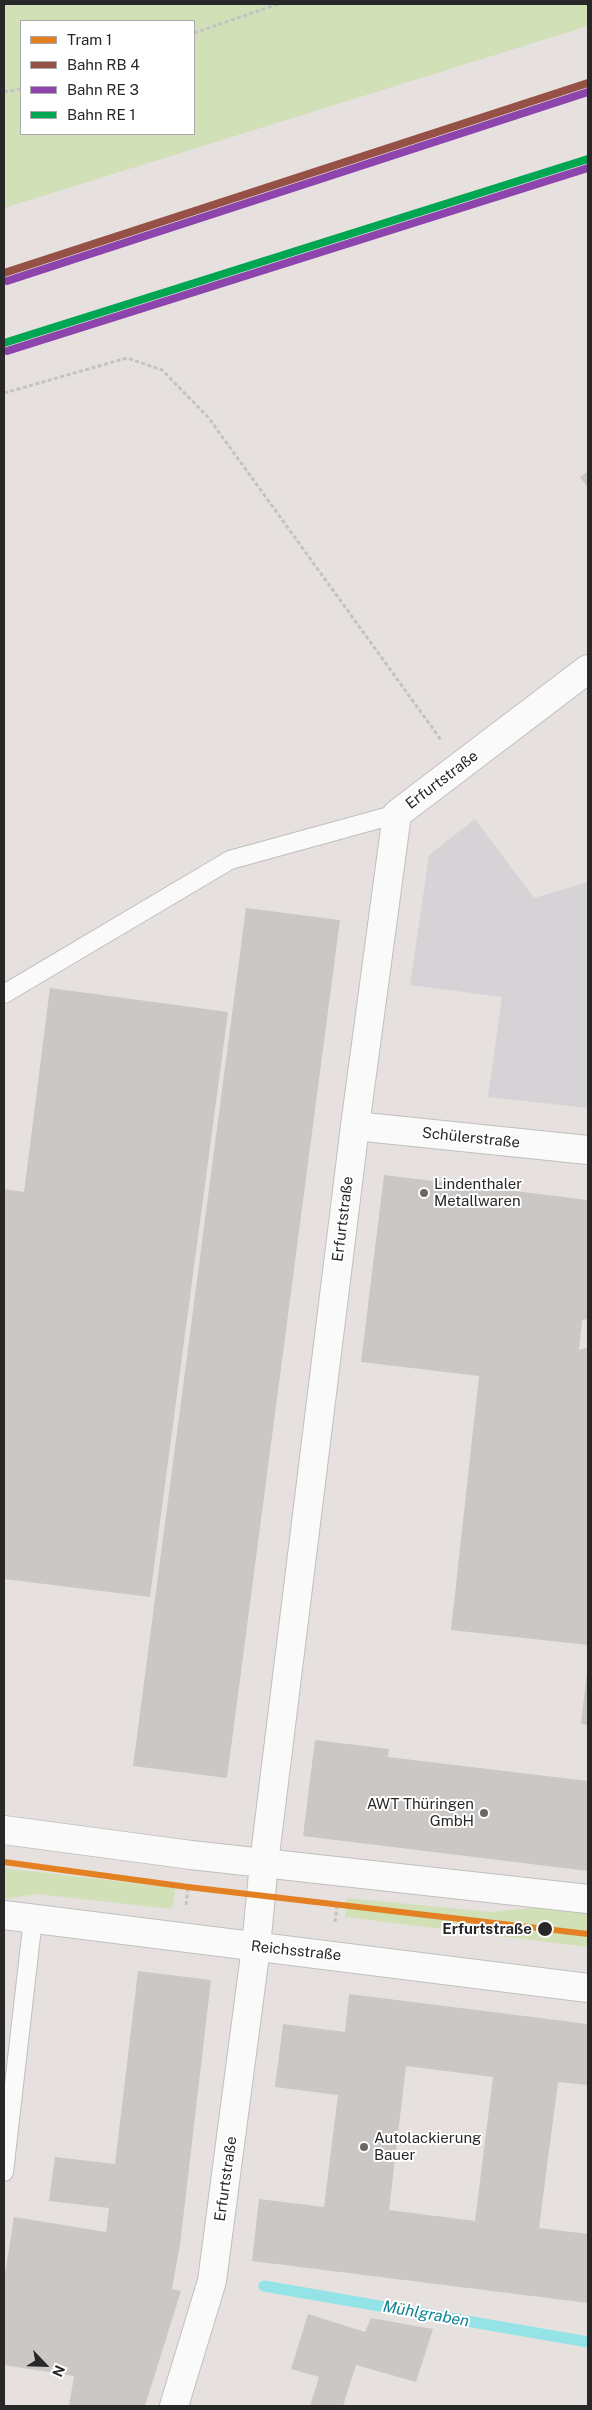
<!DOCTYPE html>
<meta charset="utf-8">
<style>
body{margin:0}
#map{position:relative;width:592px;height:2410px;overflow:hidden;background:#e6e1de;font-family:"Public Sans",sans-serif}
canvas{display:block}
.frame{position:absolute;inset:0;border:5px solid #282828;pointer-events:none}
.legend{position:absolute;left:20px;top:20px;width:175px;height:115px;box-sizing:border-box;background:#fff;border:1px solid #a9a9a9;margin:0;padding:6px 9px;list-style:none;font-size:15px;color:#282828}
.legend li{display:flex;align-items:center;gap:10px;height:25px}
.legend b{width:25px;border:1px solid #a9a9a9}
.north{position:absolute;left:20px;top:2340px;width:50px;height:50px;-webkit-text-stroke:4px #fff;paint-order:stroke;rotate:114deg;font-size:14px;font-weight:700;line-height:20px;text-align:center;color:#282828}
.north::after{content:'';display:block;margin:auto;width:18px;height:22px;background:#282828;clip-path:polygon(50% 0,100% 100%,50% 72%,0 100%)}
</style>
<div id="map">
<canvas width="592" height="2410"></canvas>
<div class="frame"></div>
<ul class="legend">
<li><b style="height:6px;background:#e28022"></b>Tram 1</li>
<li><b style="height:6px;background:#965146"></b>Bahn RB 4</li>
<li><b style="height:6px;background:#8e44ad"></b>Bahn RE 3</li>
<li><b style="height:6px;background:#00a651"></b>Bahn RE 1</li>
</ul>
<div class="north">N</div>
</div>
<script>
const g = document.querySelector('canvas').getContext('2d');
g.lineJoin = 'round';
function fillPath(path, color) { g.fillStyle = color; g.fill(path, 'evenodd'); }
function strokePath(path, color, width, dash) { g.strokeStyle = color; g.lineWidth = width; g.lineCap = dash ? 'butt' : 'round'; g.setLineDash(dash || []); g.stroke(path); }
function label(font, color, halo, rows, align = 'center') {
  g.font = font + ' "Public Sans",sans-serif'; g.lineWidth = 4; g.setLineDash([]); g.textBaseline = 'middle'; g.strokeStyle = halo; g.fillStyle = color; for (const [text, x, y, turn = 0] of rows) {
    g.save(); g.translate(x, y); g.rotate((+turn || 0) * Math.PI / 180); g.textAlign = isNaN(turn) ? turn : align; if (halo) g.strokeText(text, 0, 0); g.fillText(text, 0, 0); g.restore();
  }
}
fillPath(new Path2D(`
 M475 819 534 898 588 882V1108L488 1097 502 997 410 985 429 855Z`), '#d5d3d6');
fillPath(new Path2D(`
 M4 4H588V26L4 208ZM21 21H194V134H21Z
 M4 1868 175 1888 172 1909 37 1894 4 1899Z
 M347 1898 491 1912 550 1906 588 1911V1947L345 1917Z`), '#d1e0b7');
strokePath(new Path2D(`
 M264 2286 588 2342`), '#93e3e7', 11);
fillPath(new Path2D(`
 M588 471V488L580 477Z
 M246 908 340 920 227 1778 133 1766Z
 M50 988 228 1012 150 1597 4 1579V1189L24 1192Z
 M384 1175 588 1200V1319L582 1320 579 1350 588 1347V1645L451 1630 479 1376 361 1362Z
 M587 1672H588V1725L581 1724Z
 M315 1740 389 1749 388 1757 588 1781V1871L303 1836Z
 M138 1971 211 1980 180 2245 172 2289 181 2291 145 2406H69L74 2376 4 2365V2280L14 2217 106 2232 109 2208 49 2201 55 2157 115 2164Z
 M349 1994 588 2024V2085L558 2082 539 2228 588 2234V2303L252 2261 259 2199 324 2207 338 2095 275 2087 283 2024 345 2032ZM406 2066 493 2077 475 2221 389 2210Z
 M308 2314 365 2332 371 2318 433 2329 416 2382 356 2365 343 2406H310L319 2377 291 2369Z`), '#cbc7c5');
const lane = new Path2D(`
 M4 994 230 860 397 814
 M4 2172 33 1919`);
const street = new Path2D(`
 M355 1126 588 1150
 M264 1863 355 1126 397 814 588 669
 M174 2406 212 2281 256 1947`);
const secondary = new Path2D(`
 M4 1830 191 1855 588 1899
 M4 1915 588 1988
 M256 1947 264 1863`);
strokePath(lane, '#c0bfbf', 20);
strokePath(street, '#c0bfbf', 30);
strokePath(secondary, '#c0bfbf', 30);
strokePath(new Path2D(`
 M194 33 278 4
 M4 92 21 89
 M4 393 127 358 162 370 208 417 441 740
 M186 1905 188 1889
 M335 1922 337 1906`), '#c4c3c3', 3, [4, 2.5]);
strokePath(lane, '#fbfafa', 18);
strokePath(street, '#fbfafa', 28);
strokePath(secondary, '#fbfafa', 28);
strokePath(new Path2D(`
 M4 273 588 83`), '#965146', 8);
strokePath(new Path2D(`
 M7 281 588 92
 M7 351 588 168`), '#8e44ad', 8);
strokePath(new Path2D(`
 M4 343 588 159`), '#00a651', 8);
strokePath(new Path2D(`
 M4 1862 188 1887 588 1934`), '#e28022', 6);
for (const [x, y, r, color] of [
 [424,1193,5,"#6a6968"],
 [484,1813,5,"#6a6968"],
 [545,1929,8,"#282828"],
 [364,2147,5,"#6a6968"]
]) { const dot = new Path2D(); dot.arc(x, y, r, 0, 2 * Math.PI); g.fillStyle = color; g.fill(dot); strokePath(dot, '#fff', 2); }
label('15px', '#282828', '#fff', [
 ["Erfurtstraße",442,780,-37],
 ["Schülerstraße",471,1138,6],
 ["Erfurtstraße",343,1219,-83],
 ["Reichsstraße",296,1951,6],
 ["Erfurtstraße",226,2179,-82]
]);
label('15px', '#282828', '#fff', [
 ["Lindenthaler",434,1184],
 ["Metallwaren",434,1201],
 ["AWT Thüringen",474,1804,"right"],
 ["GmbH",474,1821,"right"],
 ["Autolackierung",374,2138],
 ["Bauer",374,2155]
], 'left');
label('bold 15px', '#282828', '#fff', [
 ["Erfurtstraße",532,1929]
], 'right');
label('italic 16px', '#118294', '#fff', [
 ["Mühlgraben",426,2314,10]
]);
</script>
